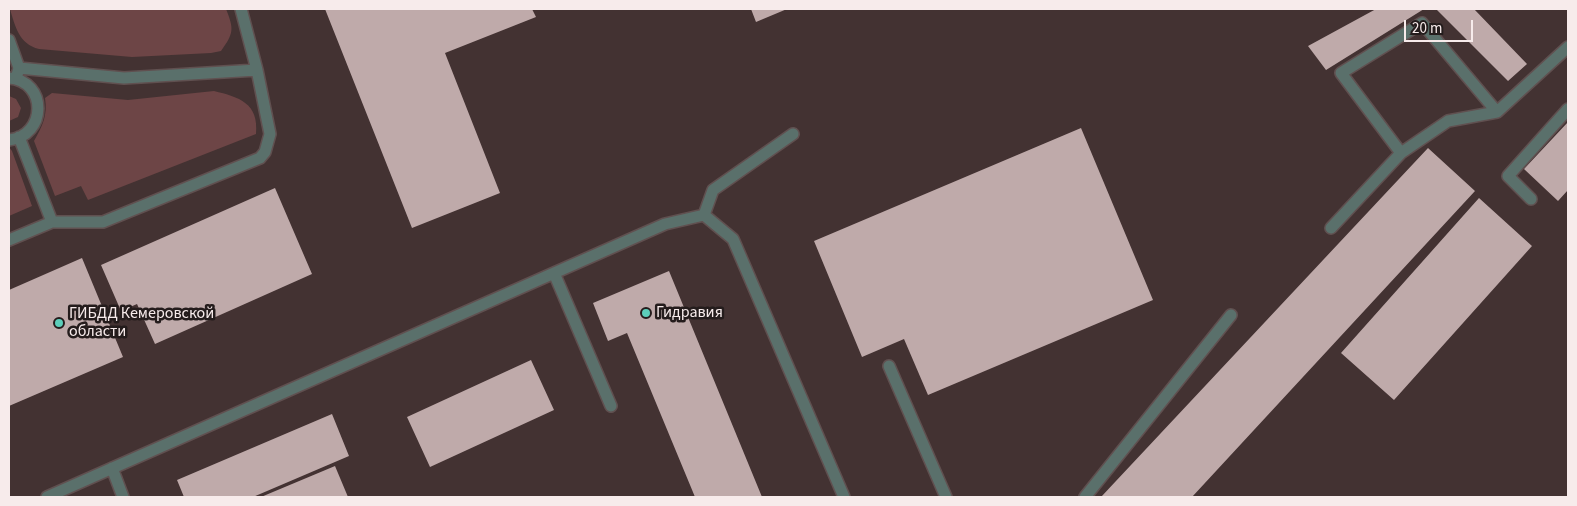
<!DOCTYPE html>
<meta charset="utf-8">
<style>
body{margin:0}
#map{position:relative;width:1577px;height:506px;overflow:hidden;background:#433232;font-family:"Source Sans 3",sans-serif}
canvas{display:block}
.frame{position:absolute;inset:0;border:10px solid #f7ebeb;pointer-events:none}
.scale{position:absolute;left:1404px;top:20px;width:69px;height:22px;box-sizing:border-box;border:2px solid #f7ebeb;border-top:0;padding-left:6px;font-size:15px;line-height:18px;white-space:nowrap;color:#f7ebeb;-webkit-text-stroke:4px #241c1c;paint-order:stroke}
</style>
<div id="map">
<canvas width="1577" height="506"></canvas>
<div class="frame"></div>
<div class="scale">20 m</div>
</div>
<script>
const g = document.querySelector('canvas').getContext('2d');
g.lineJoin = 'round';
function fillPath(path, color) { g.fillStyle = color; g.fill(path, 'evenodd'); }
function strokePath(path, color, width, dash) { g.strokeStyle = color; g.lineWidth = width; g.lineCap = dash ? 'butt' : 'round'; g.setLineDash(dash || []); g.stroke(path); }
function label(font, color, halo, rows, align = 'center') {
  g.font = font + ' "Source Sans 3",sans-serif'; g.lineWidth = 5; g.setLineDash([]); g.textBaseline = 'middle'; g.strokeStyle = halo; g.fillStyle = color; for (const [text, x, y, turn = 0] of rows) {
    g.save(); g.translate(x, y); g.rotate((+turn || 0) * Math.PI / 180); g.textAlign = isNaN(turn) ? turn : align; if (halo) g.strokeText(text, 0, 0); g.fillText(text, 0, 0); g.restore();
  }
}
fillPath(new Path2D(`
 M10 9H226C234 29 234 33 221 51L211 53 132 57 39 49C19 44 15 26 10 9Z
 M214 91C239 97 259 103 256 134L88 200 81 186 55 196 34 141C42 127 48 115 45 98L52 93 128 100Z
 M9 96 16 99 21 108 18 117 9 121Z
 M9 147 12 151 32 206 9 216Z`), '#6d4546');
fillPath(new Path2D(`
 M325 9H532L536 17 445 53 500 193 412 228Z
 M751 9H787L756 22Z
 M1376 9H1424L1326 70 1308 46Z
 M1436 9H1474L1527 64 1508 81Z
 M1568 122V190L1558 201 1524 169Z
 M1081 128 1153 300 928 395 904 339 862 357 814 241Z
 M1428 148 1475 191 1192 497H1101Z
 M275 188 312 274 155 344 137 304 121 311 101 265Z
 M1479 198 1532 246 1394 400 1341 353Z
 M82 258 123 357 9 406V290Z
 M669 271 762 497H695L627 333 608 341 593 303Z
 M531 360 554 410 430 467 407 417Z
 M332 414 349 456 253 497H184L177 480Z
 M335 466 348 497H261Z`), '#bfaaaa');
const service = new Path2D(`
 M9 40 19 68 17 75
 M19 68 124 78 257 70
 M9 78C48 81 47 136 9 140
 M1401 153 1448 121 1497 112
 M1531 199 1508 176 1568 109
 M704 215 713 190 793 134
 M52 222H103L260 158 265 152 270 134 257 70 241 9
 M1331 228 1401 153 1341 73 1422 23 1497 112 1568 47
 M9 240 52 222 19 137
 M554 273 611 406
 M889 366 946 497
 M112 468 123 497
 M47 497 665 224 704 215 733 239 844 497
 M1085 497 1231 315`);
strokePath(service, '#605050', 14);
strokePath(service, '#5a706b', 11);
for (const [x, y, r, color] of [
 [646,313,5,"#5cceba"],
 [59,323,5,"#5cceba"]
]) { const dot = new Path2D(); dot.arc(x, y, r, 0, 2 * Math.PI); g.fillStyle = color; g.fill(dot); strokePath(dot, '#241c1c', 2); }
label('16px', '#f7ebeb', '#241c1c', [
 ["Гидравия",656,313],
 ["ГИБДД Кемеровской",69,314],
 ["области",69,332]
], 'left');
</script>
